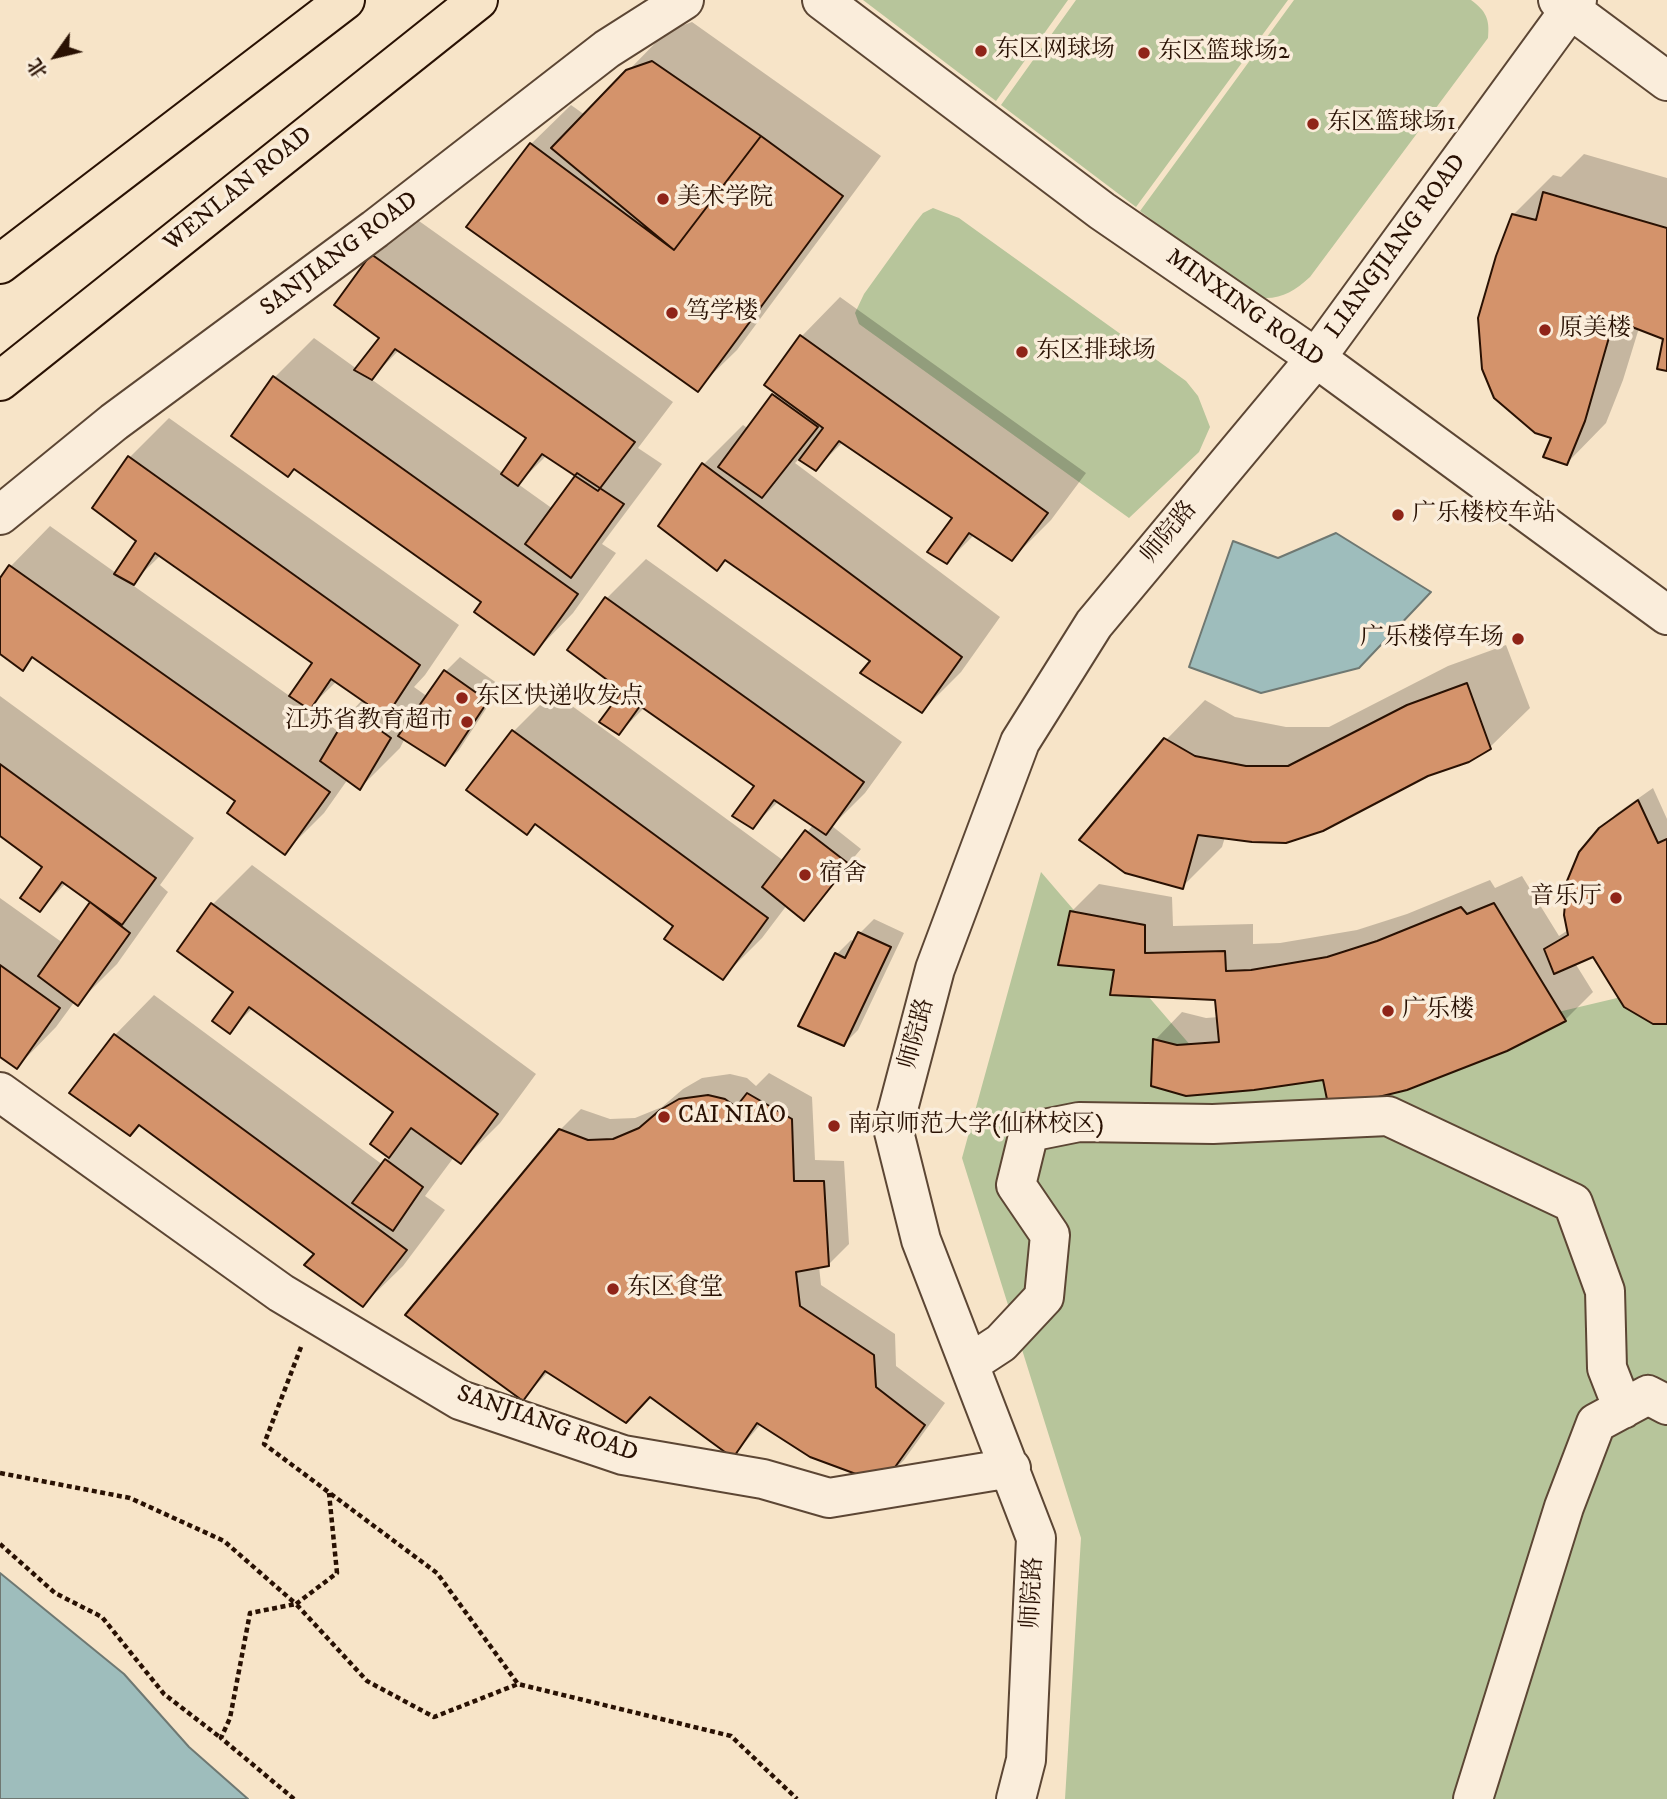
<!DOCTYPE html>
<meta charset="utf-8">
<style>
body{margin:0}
#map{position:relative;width:1667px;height:1799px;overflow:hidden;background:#f7e4c8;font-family:"IM FELL DW Pica","Noto Serif SC",serif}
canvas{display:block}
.north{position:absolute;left:21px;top:21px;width:70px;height:70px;-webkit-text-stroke:5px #faeddb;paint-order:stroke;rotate:236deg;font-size:19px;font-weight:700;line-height:28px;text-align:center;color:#291103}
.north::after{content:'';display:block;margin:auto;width:24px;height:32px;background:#291103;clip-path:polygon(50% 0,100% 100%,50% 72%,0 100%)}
</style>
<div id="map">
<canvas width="1667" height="1799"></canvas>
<div class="north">北</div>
</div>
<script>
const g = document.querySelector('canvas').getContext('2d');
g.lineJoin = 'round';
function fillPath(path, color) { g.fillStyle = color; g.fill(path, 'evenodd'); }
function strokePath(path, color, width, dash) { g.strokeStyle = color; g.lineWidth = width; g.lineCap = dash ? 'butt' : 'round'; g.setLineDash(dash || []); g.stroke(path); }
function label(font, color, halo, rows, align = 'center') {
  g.font = font + ' "IM FELL DW Pica","Noto Serif SC",serif'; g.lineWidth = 7; g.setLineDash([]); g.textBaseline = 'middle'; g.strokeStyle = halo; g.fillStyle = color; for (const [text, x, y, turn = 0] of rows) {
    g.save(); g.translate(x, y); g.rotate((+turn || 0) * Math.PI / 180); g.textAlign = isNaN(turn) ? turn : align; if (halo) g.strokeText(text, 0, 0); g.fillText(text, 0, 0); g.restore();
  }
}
fillPath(new Path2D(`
 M863 0H1068L996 101Z
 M1076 0H1288L1136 207 1001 105Z
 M1294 0H1471C1486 11 1490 19 1488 38L1310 277C1292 293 1279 301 1254 297L1140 211Z
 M933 208 959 218 977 231 1186 381 1198 396 1210 427 1199 452 1129 518 859 324 855 313 864 294 915 223 923 213Z
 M1041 872 1229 1090 1634 994 1667 989V1799H1065L1081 1538 962 1158Z`), '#b7c59b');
const water = new Path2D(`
 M1336 533 1431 592 1359 668 1261 693 1189 667 1233 541 1278 558Z
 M0 1573 124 1674 189 1747 248 1799H0Z`);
fillPath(water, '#9ebdbc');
strokePath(water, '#6f7872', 2);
fillPath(new Path2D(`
 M692 22 881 156 737 350 697 389 531 144 571 105 585 115 667 31Z
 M1584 154 1667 178V369L1665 338 1639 328 1623 380 1606 423 1567 463 1553 437 1513 215 1553 175 1561 177Z
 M412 216 673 402 638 448 662 464 602 544 616 553 573 613 534 653 275 377 314 338 357 369 381 338 373 255ZM399 350 529 438 504 474 371 379ZM547 455 577 476 553 509 518 484Z
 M840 297 1086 473 1051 520 1012 559 974 535 947 562 954 517 843 442 816 469 800 458 795 463 1000 617 961 672 922 711 872 661 726 559 717 569 660 525 704 464 743 425 749 429 777 392 801 337Z
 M169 418 459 625 425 675 414 687 428 697 446 671 460 657 501 686 459 750 445 764 405 738 400 748 360 788 348 779 324 813 285 852 237 801 34 657 23 668 0 652V581L11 566 50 526 116 573 139 541 94 508 130 457ZM161 555 314 662 291 697 131 584ZM337 681 363 699 353 710 339 732 308 709Z
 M646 559 902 742 865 793 832 826 861 849 803 918 787 905 762 938 723 977 675 925 536 823 526 833 513 732 553 692 784 861 814 824 779 801 752 827 756 785 645 707 619 733 624 690 606 599Z
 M1506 645 1530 708 1490 747 1225 837 1222 847 1182 887 1166 740 1205 700 1235 717 1286 727H1329L1448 666Z
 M0 696 194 838 160 885 168 892 117 964 78 1003 75 1001 56 1027 17 1067 0 1055V898L63 943 92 901 66 883 40 910 45 866 0 834Z
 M1653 788 1667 819V1023L1594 954 1575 963 1593 992 1565 1020 1506 1050 1254 1089 1155 1040 1182 1012 1206 1018 1219 1017 1217 998 1116 968 1071 912 1099 884 1172 897 1173 926 1253 924V944L1280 943 1357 930 1407 914 1490 880 1495 888 1522 876 1559 936 1568 930 1601 829 1616 814Z
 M252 865 536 1074 500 1123 461 1162 454 1157 425 1196 445 1210 403 1266 363 1305 115 1035 154 995 383 1165 390 1156 395 1112 253 1008 229 1031 236 992 213 904Z
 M874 919 904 933 858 1030 844 1044 837 954 851 940 855 942 860 933Z
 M769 1073 812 1097 815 1160 844 1161 849 1244 828 1265 819 1266 821 1285 895 1334 896 1366 945 1403 904 1460 882 1482 761 1424 733 1456 651 1396 549 1371 523 1399 560 1130 581 1109 610 1119 635 1118 662 1107 683 1089 702 1078 730 1074 747 1078 756 1086Z`), '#0003');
const building = new Path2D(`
 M652 61 761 136 674 250 551 148 626 70Z
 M761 136 843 196 698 392 466 227 530 143 674 250Z
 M1543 192 1667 228V371L1657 369 1663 339 1614 320 1585 421 1567 465 1543 457 1551 438 1535 433 1494 398 1482 369 1478 318 1496 256 1512 214 1536 220Z
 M371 254 635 442 598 491 542 454 518 486 501 474 526 438 395 349 372 380 354 370 379 338 334 305Z
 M800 335 1048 513 1012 561 969 533 947 564 927 552 952 518 839 441 816 471 799 460 823 428 764 385Z
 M273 376 578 594 534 655 474 612 481 602 294 469 288 477 231 436Z
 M772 394 818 427 762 498 718 467Z
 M128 456 420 665 386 717 331 679 310 710 289 696 312 663 155 553 134 585 114 574 136 541 92 508Z
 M702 463 962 657 922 713 860 673 870 661 725 560 717 571 658 526Z
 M577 473 624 504 571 578 525 544Z
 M9 565 330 792 285 855 227 813 235 801 32 657 23 671 0 654V578Z
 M605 597 864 782 826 835 774 800 753 829 732 816 754 786 640 706 619 735 599 722 622 691 567 650Z
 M444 670 488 701 445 766 398 736Z
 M1467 683 1491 749 1469 762 1428 776 1323 831 1286 843 1252 842 1198 835 1183 889 1125 873 1079 840 1164 738 1195 756 1246 766H1288L1407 705Z
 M351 709 391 738 360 790 320 761Z
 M512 730 768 918 723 980 664 939 673 926 535 824 527 835 466 790Z
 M0 764 156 878 122 925 62 882 40 912 20 898 42 867 0 836Z
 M1638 800 1658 843 1667 839V1024H1653L1624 1007 1593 957 1554 974 1544 949 1568 935 1564 915 1567 881 1579 852 1599 828Z
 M805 830 849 864 804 921 762 887Z
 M90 902 130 933 78 1006 38 976Z
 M211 903 498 1114 461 1164 411 1128 389 1158 370 1144 393 1112 249 1007 230 1034 212 1021 233 992 177 951Z
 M1494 903 1566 1021 1507 1051 1407 1090 1329 1109 1323 1080 1254 1090 1186 1096 1151 1086 1153 1039 1177 1045 1219 1042 1215 1000 1110 995 1114 970 1058 965 1070 911 1145 925V953L1225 951 1226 971 1251 970 1327 957 1377 941 1461 907 1467 914Z
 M858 932 891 947 844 1046 798 1026 835 953 845 958Z
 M0 965 60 1008 17 1069 0 1057Z
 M114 1034 407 1250 363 1307 304 1265 314 1254 139 1125 130 1136 69 1093Z
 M747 1093 792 1119 794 1181H824L829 1266 796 1272 800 1306 874 1355 876 1387 925 1425 883 1484 810 1457 757 1423 733 1458 650 1397 626 1423 545 1371 523 1401 405 1315 559 1129 588 1140 613 1139 639 1128 660 1110 679 1099 708 1095 725 1099 736 1107Z
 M385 1159 423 1187 393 1231 352 1203Z`);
fillPath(building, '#d4936b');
strokePath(building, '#291103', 2);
const minor = new Path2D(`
 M822 0 1102 211 1316 358 1667 615
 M1558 0 1667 81
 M0 515 114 422 375 229 607 49 684 0
 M0 1092 281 1293 460 1400 623 1455 763 1479 829 1498 1011 1468
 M969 1364 1001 1343 1044 1297 1050 1235 1016 1185 1029 1132 1079 1122 1213 1124 1388 1116 1573 1203 1605 1291 1607 1368 1623 1409
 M1016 1799 1026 1760 1036 1538 921 1240 893 1128 935 969 1020 742 1094 624 1316 358 1577 0
 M1473 1799 1564 1507 1596 1423 1648 1395 1667 1405`);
const major = new Path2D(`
 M0 264 345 0
 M0 381 478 0`);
strokePath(minor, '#5c4634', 42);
strokePath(major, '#291103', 42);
strokePath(new Path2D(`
 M301 1347 264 1444 437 1573 518 1684
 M0 1473 130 1498 224 1541 296 1604 337 1573 329 1493
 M0 1544 55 1593 102 1617 164 1694 221 1738
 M294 1799 221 1738 230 1718 250 1613 296 1604 367 1681 434 1717 518 1684 731 1736 797 1799`), '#291103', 4.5, [5, 3.5]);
strokePath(minor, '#faeddb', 38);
strokePath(major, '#f7e4c8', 38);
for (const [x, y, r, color] of [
 [981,51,7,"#8f2418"],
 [1144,53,7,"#8f2418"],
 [1313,124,7,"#8f2418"],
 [663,199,7,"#8f2418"],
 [672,313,7,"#8f2418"],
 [1545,330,7,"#8f2418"],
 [1022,352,7,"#8f2418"],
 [1398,515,7,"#8f2418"],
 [1518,639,7,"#8f2418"],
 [462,698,7,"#8f2418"],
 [467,722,7,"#8f2418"],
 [805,875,7,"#8f2418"],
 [1616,898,7,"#8f2418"],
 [1388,1011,7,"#8f2418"],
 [664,1117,7,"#8f2418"],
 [834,1126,7,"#8f2418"],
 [613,1289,7,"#8f2418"]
]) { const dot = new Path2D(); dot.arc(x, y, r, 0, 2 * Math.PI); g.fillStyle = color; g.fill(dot); strokePath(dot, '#faeddb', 2.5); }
label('24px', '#291103', '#faeddb', [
 ["东区网球场",995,51],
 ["东区篮球场2",1158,53],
 ["东区篮球场1",1327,124],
 ["美术学院",677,199],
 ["笃学楼",686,313],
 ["原美楼",1559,330],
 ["东区排球场",1036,352],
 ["广乐楼校车站",1412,515],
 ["广乐楼停车场",1504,639,"right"],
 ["东区快递收发点",476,698],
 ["江苏省教育超市",453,722,"right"],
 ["宿舍",819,875],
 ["音乐厅",1602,898,"right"],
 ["广乐楼",1402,1011],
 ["CAI NIAO",678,1117],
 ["南京师范大学(仙林校区)",848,1126],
 ["东区食堂",627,1289]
], 'left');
label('24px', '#291103', '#faeddb', [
 ["WENLAN ROAD",239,190,-39],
 ["LIANGJIANG ROAD",1397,247,-54],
 ["SANJIANG ROAD",340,255,-37],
 ["MINXING ROAD",1244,309,35],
 ["师院路",1170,533,-50],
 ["师院路",918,1034,-75],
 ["SANJIANG ROAD",547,1425,19],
 ["师院路",1034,1593,-87]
]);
</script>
